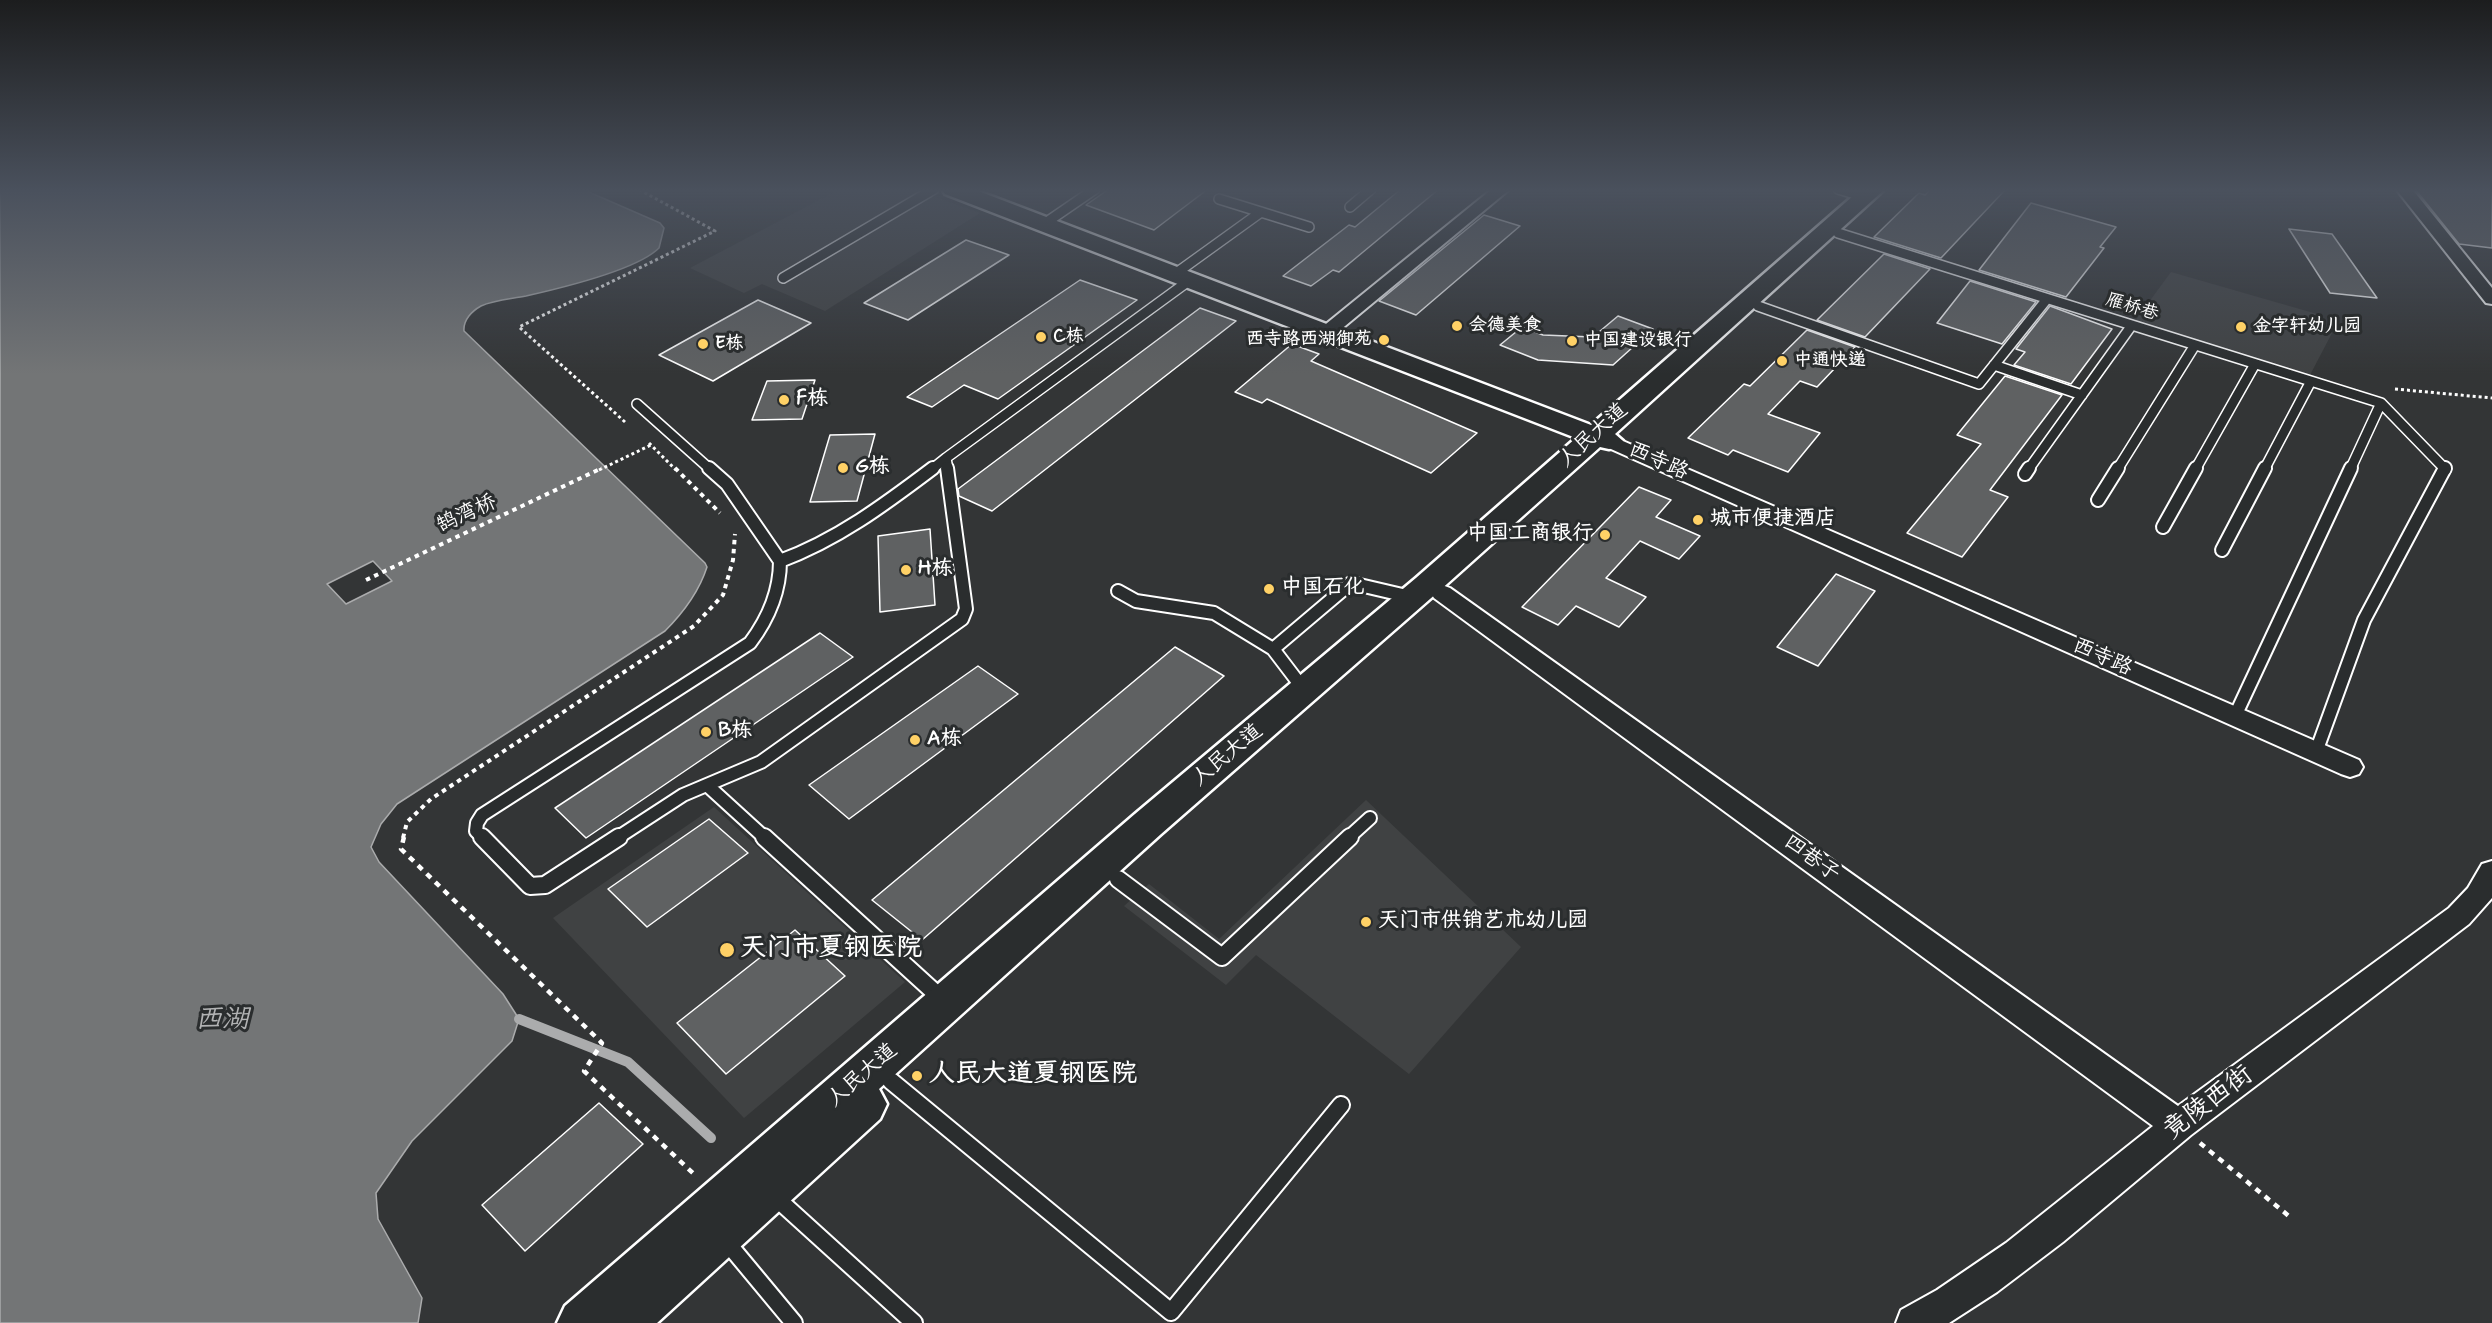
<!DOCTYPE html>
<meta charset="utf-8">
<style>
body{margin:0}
canvas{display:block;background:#333536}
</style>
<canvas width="2492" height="1323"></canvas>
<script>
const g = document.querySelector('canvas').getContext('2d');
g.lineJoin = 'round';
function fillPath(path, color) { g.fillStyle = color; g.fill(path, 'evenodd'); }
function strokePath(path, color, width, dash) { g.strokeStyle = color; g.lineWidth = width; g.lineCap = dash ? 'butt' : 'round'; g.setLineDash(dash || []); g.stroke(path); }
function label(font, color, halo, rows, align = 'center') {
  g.font = font + ' Mynerve,"LXGW WenKai TC",sans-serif'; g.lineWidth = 6; g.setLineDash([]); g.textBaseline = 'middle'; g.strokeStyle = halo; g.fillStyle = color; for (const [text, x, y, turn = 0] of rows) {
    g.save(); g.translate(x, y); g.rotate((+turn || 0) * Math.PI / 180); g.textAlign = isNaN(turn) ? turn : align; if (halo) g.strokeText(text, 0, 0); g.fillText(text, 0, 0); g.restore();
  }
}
fillPath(new Path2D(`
 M840 189H913L980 213 825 311 762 284 744 293 690 268Z
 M2171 272 2317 314 2332 333 2310 375 2135 321Z
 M1366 800 1521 947 1409 1074 1256 955 1226 985 1124 906 1149 884 1219 939Z
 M714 807 905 982 744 1118 553 918Z`), '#404243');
const water = new Path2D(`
 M0 189H582L660 223 664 228 659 248C637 270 557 289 526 296 511 299 494 300 481 306 472 311 463 320 464 331L705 563 707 567C699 592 683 613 665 631L397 804 381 824 371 847 379 862 503 994 519 1019 512 1041 412 1141 376 1193 378 1219 422 1298 418 1323H0ZM373 561 392 581 346 604 327 584Z`);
fillPath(water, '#737576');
strokePath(water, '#abacad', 1.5);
strokePath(new Path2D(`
 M519 1019 628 1062 711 1138`), '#abacad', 10);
const building = new Path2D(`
 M1109 189H1208L1154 230 1086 205Z
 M1401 189H1439L1339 272 1333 270 1311 286 1283 276 1349 225 1355 227Z
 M1931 189H2006L1941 258 1874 237 1919 193 1925 195Z
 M2415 189H2492V248L2459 244Z
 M2031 203 2116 227 2100 247 2104 248 2066 297 1979 270Z
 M1484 215 1520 226 1416 315 1379 301Z
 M2289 229 2332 234 2377 298 2330 293Z
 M966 240 1009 255 908 320 864 303Z
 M1884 254 1930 269 1865 337 1817 320Z
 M1080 280 1137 300 998 399 964 385 932 407 907 397Z
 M1970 281 2036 302 2002 344 1937 323Z
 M758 300 811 323 713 381 659 355Z
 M2050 306 2112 329 2071 384 2014 365 2025 352 2016 349Z
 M1200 308 1236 321 992 511 959 496 958 489Z
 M1618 316 1653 329 1613 365 1538 360 1500 345 1522 327 1543 335 1593 337Z
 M1807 330 1855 347 1817 387 1800 381 1768 414 1820 433 1788 472 1733 450 1728 455 1688 438 1744 384 1750 386Z
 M1292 344 1319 354 1311 361 1477 433 1431 473 1267 399 1262 403 1235 392Z
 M2005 376 2062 395 1990 490 2008 497 1962 557 1907 533 1981 444 1957 435Z
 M815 380 802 419 752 420 767 381Z
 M875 434 857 501 810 502 830 435Z
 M1639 487 1671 500 1656 517 1700 536 1679 559 1640 541 1606 578 1646 597 1619 627 1576 606 1558 625 1522 607Z
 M930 529 935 605 880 612 878 536Z
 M1836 574 1875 591 1818 666 1777 647Z
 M820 633 853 657 586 838 555 808Z
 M1175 647 1224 676 922 940 872 900Z
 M978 666 1018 694 849 819 809 785Z
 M709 819 748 853 647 927 608 889Z
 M795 930 845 976 726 1074 677 1023Z
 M599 1103 643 1144 525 1251 482 1205Z`);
fillPath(building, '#5f6162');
strokePath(building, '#fff', 1.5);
const laneFar2 = new Path2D(`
 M1838 189 1865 197
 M1219 199 1309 227
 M1350 207 1371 189
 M1044 224 1095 189
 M1838 233 2381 403 2446 470
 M1175 274 1261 212
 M783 278 934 189
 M1758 306 1979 384 2047 299
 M1994 365 2082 395
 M637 404 711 470
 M931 470 946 458
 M948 470 946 458 1190 280
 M2028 470 2132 325
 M2117 470 2195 345
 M2195 470 2255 364
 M2264 470 2311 381
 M2350 470 2381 403`);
const laneFar1 = new Path2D(`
 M2025 474 2029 468
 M2098 500 2118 468
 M2163 527 2196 468
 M2222 550 2265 468
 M780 561C837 540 884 505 933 468
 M1118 591 1136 601 1214 613 1273 649
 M1305 691 1273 649 1351 583 1411 597
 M2235 716 2351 468
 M2316 752 2364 620 2445 468
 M708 786 765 838
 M483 838 476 831 477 823 482 815 750 643C768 619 780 591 780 561L727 484 709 468
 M617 838 683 795 761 762 962 619 966 609 947 468
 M1348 838 1370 818`);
const lane = new Path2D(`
 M482 837 530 886 545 885 619 837
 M764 837 943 1000
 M1118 879 1222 957 1350 837
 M891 1081 1171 1312 1341 1105
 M774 1196 914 1323
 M725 1240 794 1323`);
const street = new Path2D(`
 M1492 189H1510L1333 336H1321L1318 332 1321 328Z
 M2396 189H2412L2492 288V304L2486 303Z
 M1609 435 2359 760 2363 767 2359 774 2350 777 2341 774 1602 445 1599 441 1602 437Z
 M1442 585 1450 588 2178 1106 2449 908 2468 888 2482 864 2492 861V898L2469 924 2191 1135 2063 1242 1997 1292 1949 1323H1896L1901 1310 1937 1290 2006 1243 2153 1126 1434 598 1431 593 1434 588Z`);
const secondary = new Path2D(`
 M942 189H973L1591 425 1861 189H1885L1615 434 1623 441 1619 447 1609 449 1600 447 1438 592 1161 834 879 1089 887 1104 880 1119 657 1323H557L565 1306 1135 814 1416 578 1576 438 945 194Z`);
strokePath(laneFar2, '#fff', 12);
strokePath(laneFar1, '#fff', 16);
strokePath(lane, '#fff', 20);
strokePath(street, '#fff', 4);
strokePath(secondary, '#fff', 5);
strokePath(new Path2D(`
 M2395 389 2492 398
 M625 422 519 327 715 231 638 189
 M649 443 676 470
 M599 470 653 444`), '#fff', 3, [3, 3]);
strokePath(new Path2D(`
 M675 468 720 513
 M366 580 602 468
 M403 838 407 822 431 799 694 626 723 595 733 560 735 534`), '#fff', 4, [4.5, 4.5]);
strokePath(new Path2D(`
 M404 837 401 849 602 1043 584 1071 695 1175
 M2200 1143 2290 1217`), '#fff', 4.5, [6, 6]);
strokePath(laneFar2, '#2a2d2e', 9);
strokePath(laneFar1, '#2a2d2e', 12);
strokePath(lane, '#2a2d2e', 16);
fillPath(street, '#2a2d2e');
fillPath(secondary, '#2a2d2e');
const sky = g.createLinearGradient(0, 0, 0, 374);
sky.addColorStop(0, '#1c1d1e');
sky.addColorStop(0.51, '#4a515d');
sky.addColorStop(1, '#4a515d00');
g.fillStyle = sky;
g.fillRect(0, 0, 2492, 374);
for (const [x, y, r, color] of [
 [1457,326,6,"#ffd166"],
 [2241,327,6,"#ffd166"],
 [1041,337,6,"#ffd166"],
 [1384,340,6,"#ffd166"],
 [1572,341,6,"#ffd166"],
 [703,344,6,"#ffd166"],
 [1782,361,6,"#ffd166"],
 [784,400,6,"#ffd166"],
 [843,468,6,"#ffd166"],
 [1698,520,6,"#ffd166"],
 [1605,535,6,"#ffd166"],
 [906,570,6,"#ffd166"],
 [1269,589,6,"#ffd166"],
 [706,732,6,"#ffd166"],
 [915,740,6,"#ffd166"],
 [1366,922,6,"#ffd166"],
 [727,950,8,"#ffd166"],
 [917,1076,6,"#ffd166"]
]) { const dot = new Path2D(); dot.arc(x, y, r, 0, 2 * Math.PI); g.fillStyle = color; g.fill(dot); strokePath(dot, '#2a2d2e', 2); }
label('18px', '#fff', '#2a2d2e', [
 ["雁桥巷",2132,308,17]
]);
label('bold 18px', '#fff', '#2a2d2e', [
 ["会德美食",1469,326],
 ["金字轩幼儿园",2253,327],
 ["C栋",1053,337],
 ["西寺路西湖御苑",1372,340,"right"],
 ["中国建设银行",1584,341],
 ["E栋",715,344],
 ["中通快递",1794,361]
], 'left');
label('bold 21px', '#fff', '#2a2d2e', [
 ["F栋",796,400],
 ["G栋",855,468],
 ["城市便捷酒店",1710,520],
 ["中国工商银行",1593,535,"right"],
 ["H栋",918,570],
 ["中国石化",1281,589],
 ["B栋",718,732],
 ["A栋",927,740],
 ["天门市供销艺术幼儿园",1378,922]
], 'left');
label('21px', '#fff', '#2a2d2e', [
 ["人民大道",1594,436,-42],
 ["西寺路",1658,462,24],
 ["鹄湾桥",467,515,-25],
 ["西寺路",2102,658,24],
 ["人民大道",1228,756,-40],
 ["四巷子",1811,859,36],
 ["人民大道",863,1076,-41]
]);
label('bold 26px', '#fff', '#2a2d2e', [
 ["天门市夏钢医院",740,950],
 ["人民大道夏钢医院",929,1076]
], 'left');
label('26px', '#fff', '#2a2d2e', [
 ["竟陵西街",2209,1104,-37]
]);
label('italic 27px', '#b2b3b4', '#2a2d2e', [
 ["西湖",222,1021]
]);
</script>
